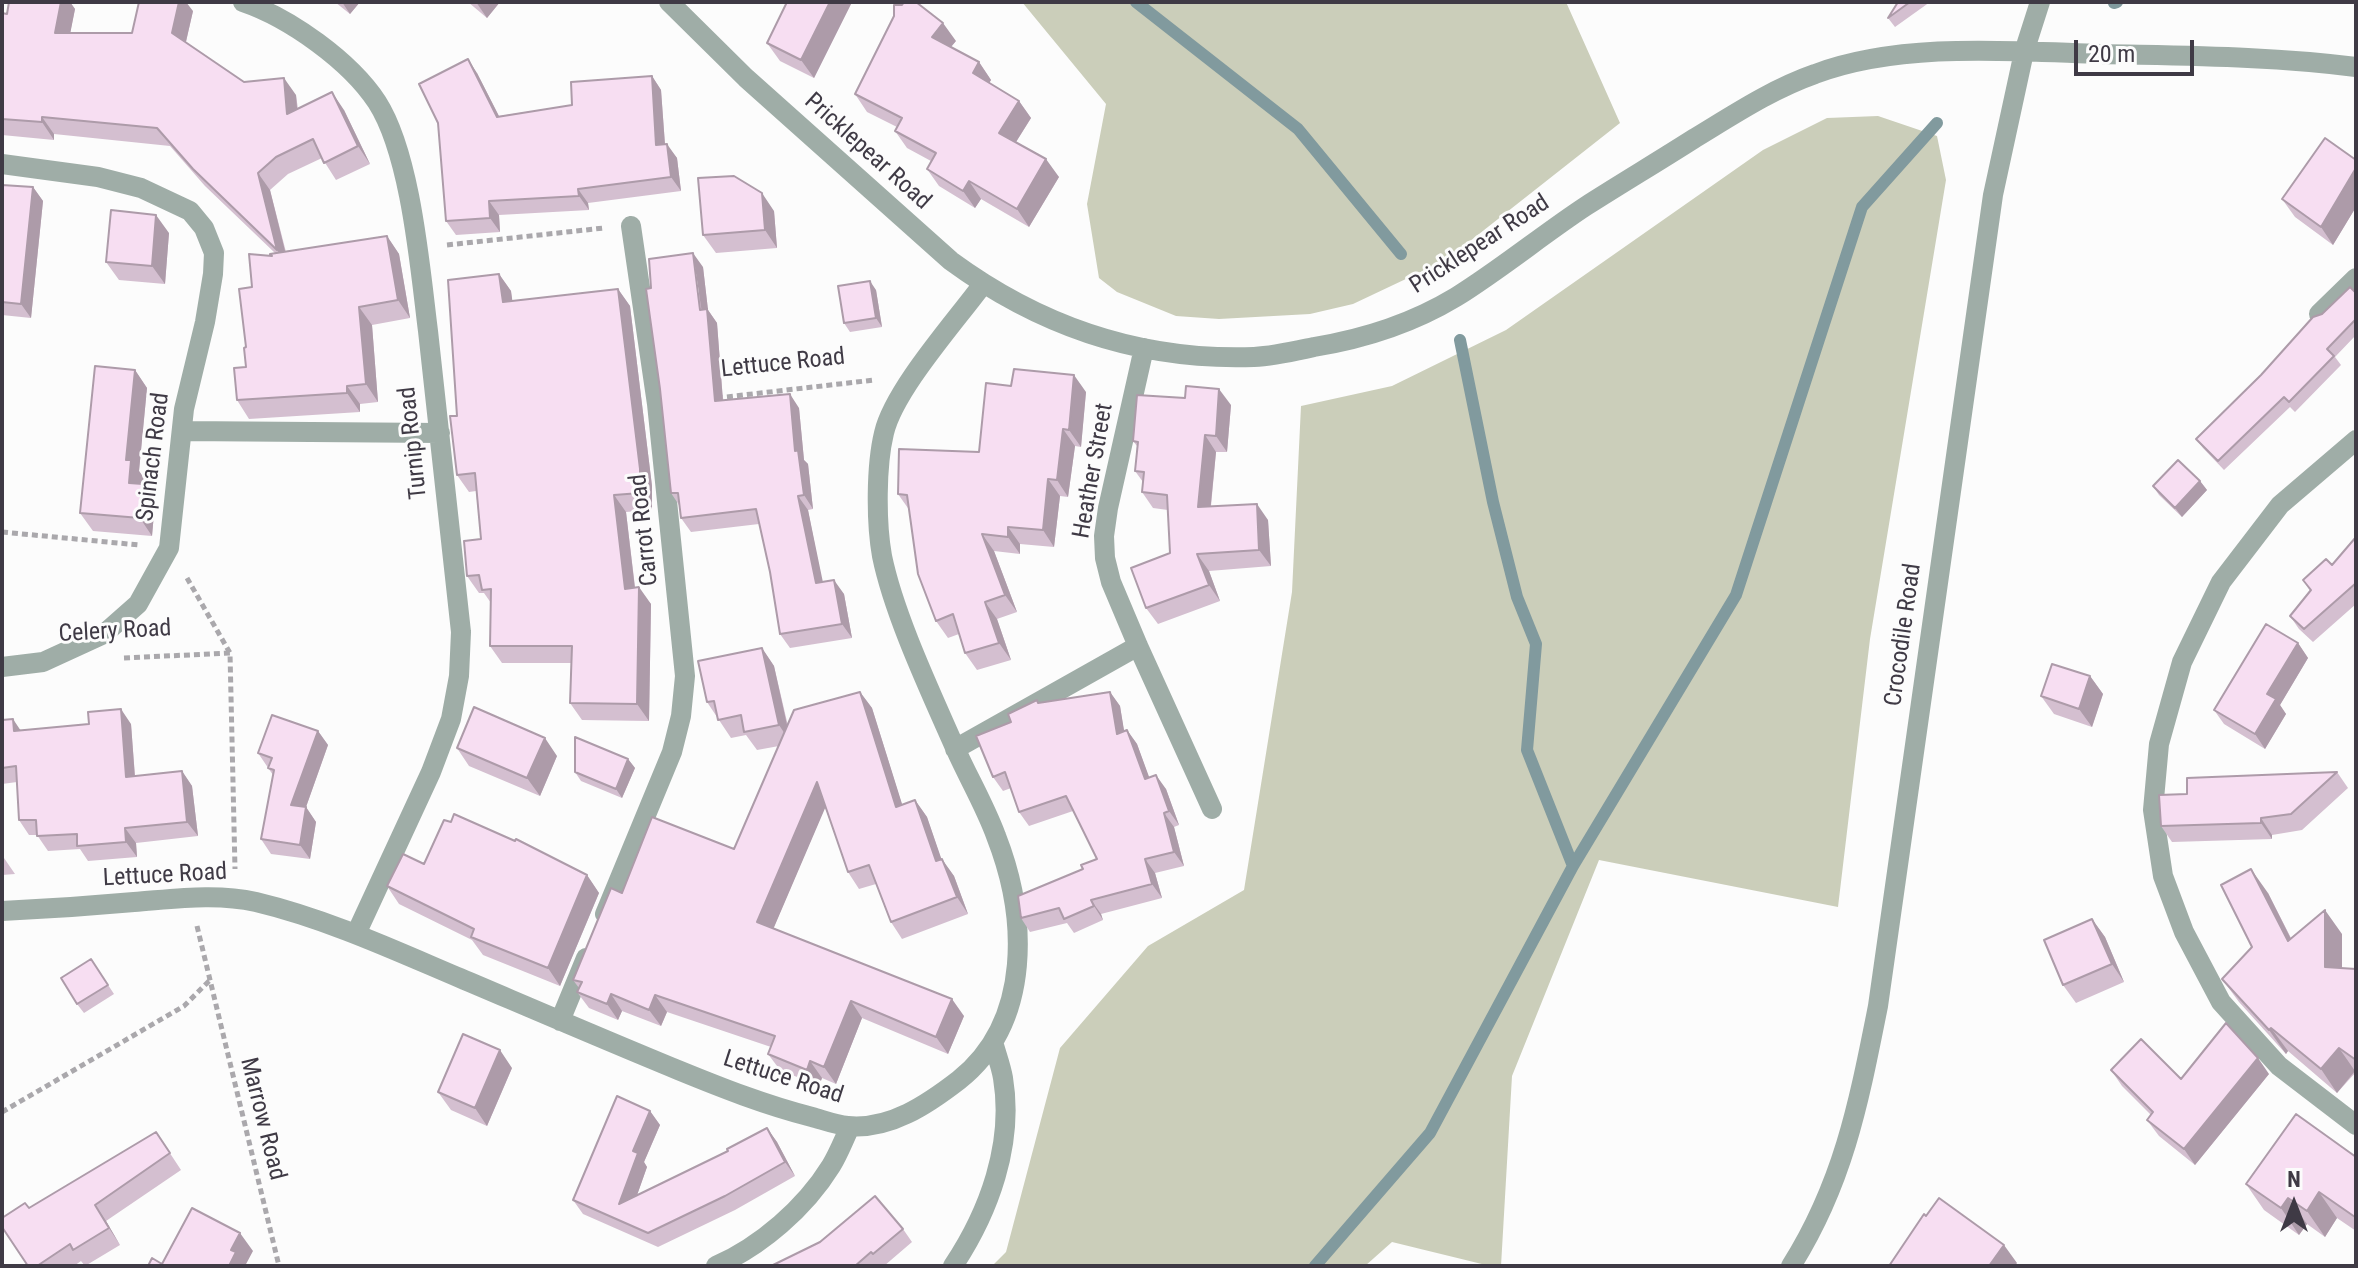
<!DOCTYPE html>
<style>
body{margin:0}
#map{position:relative;width:2358px;height:1268px;overflow:hidden;background:#fcfcfc;font-family:"Roboto Condensed",sans-serif}
canvas{display:block}
.frame{position:absolute;inset:0;border:4px solid #3f3a45;pointer-events:none}
.north{position:absolute;left:2254px;top:1164px;width:80px;height:80px;-webkit-text-stroke:6px #fcfcfc;paint-order:stroke;rotate:0deg;font-size:22px;font-weight:700;line-height:32px;text-align:center;color:#3f3a45}
.north::after{content:'';display:block;margin:auto;width:28px;height:36px;background:#3f3a45;clip-path:polygon(50% 0,100% 100%,50% 72%,0 100%)}
.scale{position:absolute;left:2074px;top:40px;width:120px;height:36px;box-sizing:border-box;border:4px solid #3f3a45;border-top:0;padding-left:10px;font-size:24px;line-height:28px;white-space:nowrap;color:#3f3a45;-webkit-text-stroke:6px #fcfcfc;paint-order:stroke}
</style>
<div id="map">
<canvas width="2358" height="1268"></canvas>
<div class="frame"></div>
<div class="north">N</div>
<div class="scale">20 m</div>
</div>
<script>
const g = document.querySelector('canvas').getContext('2d');
g.lineJoin = 'round';
function fillPath(path, color) { g.fillStyle = color; g.fill(path, 'evenodd'); }
function strokePath(path, color, width, dash) { g.strokeStyle = color; g.lineWidth = width; g.lineCap = dash ? 'butt' : 'round'; g.setLineDash(dash || []); g.stroke(path); }
function label(font, color, halo, rows, align = 'center') {
  g.font = font + ' "Roboto Condensed",sans-serif'; g.lineWidth = 6; g.setLineDash([]); g.textBaseline = 'middle'; g.strokeStyle = halo; g.fillStyle = color; for (const [text, x, y, turn = 0] of rows) {
    g.save(); g.translate(x, y); g.rotate((+turn || 0) * Math.PI / 180); g.textAlign = isNaN(turn) ? turn : align; if (halo) g.strokeText(text, 0, 0); g.fillText(text, 0, 0); g.restore();
  }
}
fillPath(new Path2D(`
 M1022 2H1566L1620 123 1446 260 1353 304 1310 314 1219 319 1176 316 1117 292 1099 278 1087 204 1106 104Z
 M1878 116 1937 136 1946 180 1870 639 1838 907 1599 860 1512 1076 1501 1266H1490L1392 1242 1365 1266H992L1006 1252 1060 1048 1148 946 1244 890 1292 592 1301 406 1392 386 1506 330 1763 150 1827 118Z`), '#cbceba');
strokePath(new Path2D(`
 M1136 2 1298 129 1401 254
 M2114 3 2117 2
 M1460 340 1493 502 1517 597 1536 644 1527 750 1573 866
 M1315 1266 1430 1133 1573 866 1736 595 1862 207 1937 123`), '#819a9e', 12);
strokePath(new Path2D(`
 M447 245 604 228
 M717 398 874 380
 M2 532 139 545
 M187 578 230 653 235 869
 M124 658 230 653
 M197 926 279 1266
 M2 1112 184 1006 209 981`), '#aaa8ac', 5, [6, 4]);
strokePath(new Path2D(`
 M243 2C290 18 350 61 377 102 411 155 420 268 428 331 439 432 450 532 461 632L459 676 451 719 431 772 356 934
 M669 2 746 78 951 261C1041 327 1142 361 1254 357 1274 356 1295 351 1314 347 1363 339 1413 323 1456 297 1501 269 1542 235 1586 206 1622 183 1659 161 1695 138 1733 115 1772 89 1815 74 1900 42 2009 51 2100 54 2185 56 2271 56 2356 67
 M2 164 98 177 141 188 190 211 204 228 214 253 213 274 205 322 184 409 169 548 138 604 104 634 43 662 2 667
 M2319 314 2356 278
 M1144 348 1108 508 1104 536 1105 558 1111 582 1138 646 1212 809
 M182 431 440 433
 M2356 440 2280 505 2221 582 2182 662 2159 744 2153 810 2163 876 2184 932 2221 1002 2279 1066 2356 1125
 M955 749 1138 646
 M2 911C46 909 90 906 134 902 175 899 216 893 256 902 327 919 394 950 460 978 533 1009 605 1040 678 1070 722 1088 765 1105 812 1117 823 1120 836 1125 848 1126 890 1130 928 1104 959 1080 1033 1021 1027 915 996 836 985 806 969 779 956 750 931 693 894 615 882 556 876 522 876 466 884 433 894 390 955 322 983 284
 M605 914 672 752 681 716 685 676 657 404 631 226
 M560 1021 586 958
 M716 1266C761 1246 805 1208 831 1166 839 1153 844 1139 850 1127
 M953 1266C989 1212 1014 1144 1003 1078 1001 1066 996 1053 993 1042
 M1791 1266C1844 1182 1859 1101 1878 1006L1993 195 2024 52 2040 2`), '#9fada7', 20);
fillPath(new Path2D(`
 M9 2H70L75 9 70 33H132L193 11 186 42 244 82 296 95 298 109 344 110 370 164 336 180 322 158 288 174 270 190 286 252 387 236 399 254 410 318 372 325 378 402 360 404V412L249 419 237 400 246 367V347L252 287 271 256 275 253 205 186 170 146 54 134V140L2 135V13L7 14Z
 M335 2H360L350 14Z
 M468 2H500L487 18Z
 M787 2H852L814 78 780 61 767 43Z
 M1898 2H1930L1895 27 1888 18Z
 M956 41 951 47 979 62 991 80 989 83 1019 101 1031 118 1016 142 1059 177 1029 227 981 199 975 208 939 186 927 169 931 161 907 148 895 131 897 127 867 112 855 94Z
 M477 73 499 116 572 105 652 76 661 90 665 144 677 158 681 191 588 203 589 210 499 215 500 232 456 235 446 221Z
 M2356 160V207L2333 245 2295 217 2282 199Z
 M2 185 33 187 43 201 31 318 2 315Z
 M774 211 777 248 716 253 703 235Z
 M169 233 165 284 119 280 106 262Z
 M703 267 708 310 717 323 723 400 799 408 804 460 808 464 813 509 808 510 822 582 844 594 852 638 790 648 780 634 770 572 759 524 691 532 681 518 679 505 671 493Z
 M499 274 511 291 512 301 618 289 630 306 652 486V510L626 512 635 587 651 604 649 721 582 720 570 703 571 663H502L490 646 491 603 484 593H479L467 576 481 539 476 491 469 492 457 475V416Z
 M876 290 882 327 850 332 844 323Z
 M2356 293V335L2335 357 2341 365 2295 412 2290 407 2224 470 2203 448 2196 439 2322 314Z
 M135 370 147 388 139 471 144 478 143 485 155 502 152 536 93 531 80 513Z
 M1086 392 1081 447 1075 446 1068 497 1060 496 1054 547 1020 544V554L994 551 1017 612 997 619 1011 660 977 670 965 653 959 634 948 638 936 621 910 511 898 494 979 452Z
 M1231 405 1227 452H1216L1211 506 1268 520 1271 566 1209 571 1220 601 1158 624 1146 608 1170 553 1168 510 1153 508 1142 492 1143 482 1135 471 1137 446 1133 441Z
 M2200 481 2207 490 2182 517 2159 495 2153 486Z
 M2356 537V604L2313 642 2299 629 2290 616 2310 591 2303 580 2332 565Z
 M2298 643 2308 658 2280 705 2286 714 2265 749 2224 724 2214 710Z
 M762 648 774 666 788 726 860 692 872 708 902 805 915 800 927 817 941 859 954 876 968 914 902 939 891 922 876 884 859 889 848 872 825 807 773 929 964 1016 948 1054 862 1018 836 1084 822 1078 819 1086 780 1070 768 1054 771 1047 667 1012 661 1026 622 1011 618 1020 589 1008 577 992 579 988 573 980 622 893 734 849 779 746 757 750 746 735 731 738 707 702Z
 M2090 676 2103 694 2092 727 2054 714 2041 696Z
 M1110 692 1120 706 1124 732 1127 730 1137 744 1149 778 1166 789 1179 825 1174 827 1184 866 1155 873 1162 898 1101 914 1103 920 1074 933 1067 923 1030 932 1021 918 1083 869 1097 859 1073 811 1029 826 1019 812 1011 788 1003 791 993 777 1011 722 1037 700 1039 703Z
 M2 720 21 730 131 724 135 776 182 771 192 786 198 836 136 843 137 857 88 861 80 849 48 851 37 835H29L19 820 17 782 2 784Z
 M318 731 328 745 306 807 316 822 310 859 271 854 261 839 273 775 258 753Z
 M457 748 557 756 540 796 469 766Z
 M628 759 635 768 622 798 581 781 575 772Z
 M2337 772 2348 788 2302 830 2272 835V839L2172 842 2161 826 2187 794Z
 M2 857 4 858 15 874 2 875Z
 M424 864 587 875 599 893 560 986 483 955 472 940 399 904 387 886Z
 M2268 893 2291 938 2342 934V968L2356 969V1072L2337 1093 2288 1051 2286 1054 2239 1002 2222 979 2252 947Z
 M2092 919 2105 937 2124 982 2076 1003 2063 985Z
 M91 959 114 994 84 1013 77 1004Z
 M512 1068 487 1126 451 1110 438 1092Z
 M2111 1070 2181 1079 2269 1074 2195 1165 2159 1136 2147 1120 2151 1115 2122 1086Z
 M650 1111 660 1125 644 1162 647 1167 637 1195 728 1151 767 1128 777 1142 795 1176 735 1210 658 1247 583 1214 573 1200Z
 M156 1132 181 1170 106 1221 120 1245 85 1266 81 1261 74 1266H28L29 1208Z
 M2356 1157V1231L2337 1218 2325 1237 2307 1224 2299 1235 2264 1210 2246 1184Z
 M903 1229 912 1242 884 1266 880 1265 879 1266H771Z`), '#d4bfd0');
fillPath(new Path2D(`
 M61 2H70L75 9 67 50 55 33Z
 M179 2H186L193 11 184 50 172 33Z
 M342 2H360L350 14Z
 M476 2H500L487 18Z
 M830 2H852L814 78 801 60Z
 M943 23 956 41 944 55 932 37Z
 M468 59 477 73 506 130 497 117Z
 M979 62 991 80 985 90 973 73Z
 M652 76 661 90 666 159 656 145Z
 M284 78 296 95 299 132 287 114Z
 M332 92 344 110 370 164 358 146Z
 M1019 101 1031 118 1011 150 999 133Z
 M42 117 54 134V140L42 122Z
 M667 144 677 158 681 191 671 177Z
 M1046 159 1059 177 1029 227 1017 209Z
 M2356 168V207L2333 245 2321 227Z
 M258 173 270 190 289 267 277 250Z
 M969 181 981 199 975 208 963 191Z
 M33 187 43 201 31 318 21 304Z
 M578 189 588 203 589 210 579 196Z
 M762 193 774 211 777 248 765 230Z
 M489 201 499 215 500 232 490 218Z
 M156 215 169 233 165 284 152 266Z
 M387 236 399 254 410 318 398 300Z
 M693 253 703 267 708 310 717 323 724 415 715 401Z
 M499 274 511 291 515 319 503 302Z
 M870 281 876 290 882 327 876 318Z
 M618 289 630 306 652 486V510L640 493Z
 M359 307 372 325 378 402 366 384Z
 M135 370 147 388 139 471 144 478 143 485 155 502 152 536 140 518 129 483 126 460 127 447Z
 M1074 375 1086 392 1081 447 1069 430Z
 M347 386 360 404V412L347 393Z
 M1219 389 1231 405 1227 452 1216 436Z
 M790 394 799 408 804 460 808 464 813 509 804 495 795 451Z
 M1063 429 1075 446 1068 497 1057 480Z
 M1205 435 1216 452 1209 523 1198 507Z
 M1048 479 1060 496 1054 547 1043 530Z
 M2200 481 2207 490 2182 517 2175 508Z
 M614 495 626 512 637 606 625 589Z
 M798 496 808 510 826 597 816 583Z
 M1257 504 1268 520 1271 566 1259 550Z
 M1008 527 1020 544V554L1008 537Z
 M982 534 994 551 1017 612 1005 595Z
 M1197 554 1209 571 1220 601 1209 585Z
 M834 580 844 594 852 638 842 624Z
 M639 587 651 604 649 721 637 704Z
 M985 602 997 619 1011 660 999 643Z
 M2298 643 2308 658 2280 705 2286 714 2265 749 2255 734 2267 694Z
 M762 648 774 666 791 743 779 725Z
 M2090 676 2103 694 2092 727 2079 709Z
 M860 692 872 708 908 823 896 807Z
 M1110 692 1120 706 1127 748 1117 734Z
 M121 709 131 724 136 792 126 777Z
 M13 719 23 734 14 731Z
 M1127 730 1137 744 1155 793 1145 779Z
 M318 731 328 745 306 807 316 822 310 859 300 845 291 805Z
 M545 738 557 756 540 796 527 778Z
 M628 759 635 768 622 798 616 789Z
 M182 771 192 786 198 836 187 822Z
 M1156 775 1166 789 1179 825 1169 811Z
 M817 782 829 799 769 939 757 922Z
 M915 800 927 817 948 878 936 861Z
 M1164 813 1174 827 1184 866 1174 852Z
 M2261 818 2272 835V839L2261 823Z
 M125 828 136 843 137 857 126 842Z
 M942 859 954 876 968 914 957 897Z
 M1145 859 1155 873 1162 898 1152 884Z
 M2251 869 2268 893 2304 965 2288 941Z
 M587 875 599 893 560 986 548 968Z
 M1091 900 1101 914 1103 920 1094 906Z
 M2325 910 2342 934V991L2325 967Z
 M2092 919 2105 937 2124 982 2112 964Z
 M611 994 622 1011 618 1020 607 1004Z
 M655 995 667 1012 661 1026 649 1010Z
 M952 999 964 1016 948 1054 936 1037Z
 M851 1001 862 1018 836 1084 824 1067Z
 M2271 1028 2288 1051 2286 1054 2269 1030Z
 M2339 1048 2355 1071 2337 1093 2321 1069Z
 M500 1050 512 1068 487 1126 475 1108Z
 M2258 1058 2269 1074 2195 1165 2184 1149Z
 M810 1061 822 1078 819 1086 807 1070Z
 M650 1111 660 1125 644 1162 647 1167 629 1218 619 1204 633 1151Z
 M767 1128 777 1142 795 1176 785 1162Z
 M2319 1192 2337 1218 2325 1237 2307 1211Z
 M2288 1198 2307 1224 2299 1235 2281 1208Z
 M95 1205 106 1221 120 1245 109 1228Z
 M240 1233 253 1251 245 1266H229L231 1250Z
 M2004 1245 2017 1263 2015 1266H1989Z`), '#ad9ba9');
const building = new Path2D(`
 M9 2H61L55 33H132L139 2H179L172 33 244 82 284 78 287 114 332 92 358 146 324 163 313 139 276 157 258 173 277 250 193 169 157 128 42 117V122L2 119V13L7 14Z
 M787 2H830L801 60 767 43Z
 M904 2H916L943 23 932 37 979 62 973 73 1019 101 999 133 1046 159 1017 209 969 181 963 191 927 169 936 153 895 131 902 118 855 94 894 16V5H902Z
 M1898 2H1910L1888 18Z
 M468 59 497 117 572 105 571 82 652 76 656 145 667 144 671 177 578 189 579 196 489 201 490 218 446 221 438 123 419 84Z
 M2325 138 2356 160V168L2321 227 2282 199Z
 M734 176 762 193 765 230 703 235 698 178Z
 M2 185 33 187 21 304 2 302Z
 M111 210 156 215 152 266 106 262Z
 M387 236 398 300 359 307 366 384 347 386V393L237 400 234 368 246 367 244 348 246 347 239 289 252 287 249 254 272 256 270 254Z
 M693 253 700 310 707 309 715 401 790 394 795 451 798 450 804 495 798 496 816 583 834 580 842 624 780 634 770 572 756 509 681 518 678 493H671L660 389 646 289 651 288 649 259Z
 M499 274 503 302 618 289 640 469V493L614 495 625 589 639 587 637 704 570 703 572 646H490L491 589 482 590 479 575 467 576 464 541 481 539 475 473 457 475 450 416H457L448 280Z
 M870 281 876 318 844 323 838 286Z
 M2350 287 2356 293V319L2327 349 2334 356 2289 402 2284 397 2218 461 2196 439 2261 375 2313 317 2322 314Z
 M95 366 135 370 126 460H131L129 483 143 484 140 518 80 513Z
 M1014 369 1074 375 1069 430 1063 429 1057 480 1048 479 1043 530 1008 527V537L982 534 1005 595 985 602 999 643 965 653 953 614 936 621 918 574 907 495 898 494 899 449 979 452 986 383 1011 386Z
 M1186 386 1219 389 1216 436 1205 435 1198 507 1257 504 1259 550 1197 554 1209 585 1146 608 1131 568 1170 553 1167 495 1142 492 1144 472 1135 471 1138 442 1133 441 1137 395 1185 398Z
 M2178 460 2200 481 2175 508 2153 486Z
 M2356 537V583L2304 629 2290 616 2311 590 2303 580 2326 559 2332 565Z
 M2266 624 2298 643 2267 694 2276 699 2255 734 2214 710Z
 M762 648 779 725 744 732 741 715 718 720 714 701 707 702 698 661Z
 M2052 664 2090 676 2079 709 2041 696Z
 M860 692 896 807 915 800 936 861 942 859 957 897 891 922 869 865 848 872 817 782 757 922 952 999 936 1037 851 1001 824 1067 810 1061 807 1070 768 1054 775 1036 655 995 649 1010 611 994 607 1004 577 992 582 982 573 980 611 888 622 893 652 817 734 849 794 710Z
 M1110 692 1117 734 1127 730 1145 779 1156 775 1169 811 1164 813 1174 852 1145 859 1152 884 1091 900 1094 906 1064 919 1059 908 1021 918 1018 896 1083 869 1081 865 1097 859 1066 796 1019 812 1005 772 993 777 976 736 1011 722 1008 714 1037 700 1038 703Z
 M474 707 545 738 527 778 457 748Z
 M121 709 126 777 182 771 187 822 125 828 126 842 77 846V834L37 836 36 820H19L16 766 2 768V720L13 719 14 731 89 724 88 712Z
 M272 715 318 731 291 805 306 807 300 845 261 839 274 770 268 768 272 758 258 753Z
 M575 737 628 759 616 789 575 772Z
 M2337 772 2291 814 2261 818V823L2161 826 2159 795 2187 794V778Z
 M454 814 515 841 516 839 587 875 548 968 471 937 474 929 387 886 403 854 424 864 444 820 451 822Z
 M2251 869 2288 941 2325 910V967L2356 969V1060L2339 1048 2321 1069 2271 1028 2269 1030 2222 979 2252 947 2221 885Z
 M2092 919 2112 964 2063 985 2044 940Z
 M91 959 108 985 77 1004 61 978Z
 M2226 1023 2258 1058 2184 1149 2147 1120 2153 1112 2111 1070 2141 1039 2181 1079Z
 M463 1034 500 1050 475 1108 438 1092Z
 M617 1096 650 1111 633 1151 638 1153 619 1204 728 1151 727 1149 767 1128 785 1162 725 1196 648 1233 573 1200Z
 M2296 1114 2356 1157V1215L2355 1217 2319 1192 2307 1211 2288 1198 2281 1208 2246 1184Z
 M156 1132 170 1153 95 1205 109 1228 73 1250 70 1244 37 1266H28L2 1227V1218L25 1203 29 1208Z
 M875 1196 903 1229 873 1254 871 1252 855 1266H771L820 1242Z
 M1939 1198 2004 1245 1989 1266H1889L1924 1214 1926 1216Z
 M192 1208 240 1233 231 1250 236 1252 229 1266H148L152 1258 162 1264Z`);
fillPath(building, '#f7def2');
strokePath(building, '#ad9ba9', 2);
label('24px', '#3f3a45', '#fcfcfc', [
 ["Pricklepear Road",867,152,42],
 ["Pricklepear Road",1480,245,-33],
 ["Lettuce Road",783,364,-6],
 ["Turnip Road",414,443,-96],
 ["Spinach Road",154,457,-83],
 ["Heather Street",1094,471,-80],
 ["Carrot Road",645,530,-96],
 ["Celery Road",115,632,-3],
 ["Crocodile Road",1904,635,-82],
 ["Lettuce Road",165,876,-3],
 ["Lettuce Road",783,1078,18],
 ["Marrow Road",262,1119,76]
]);
</script>
